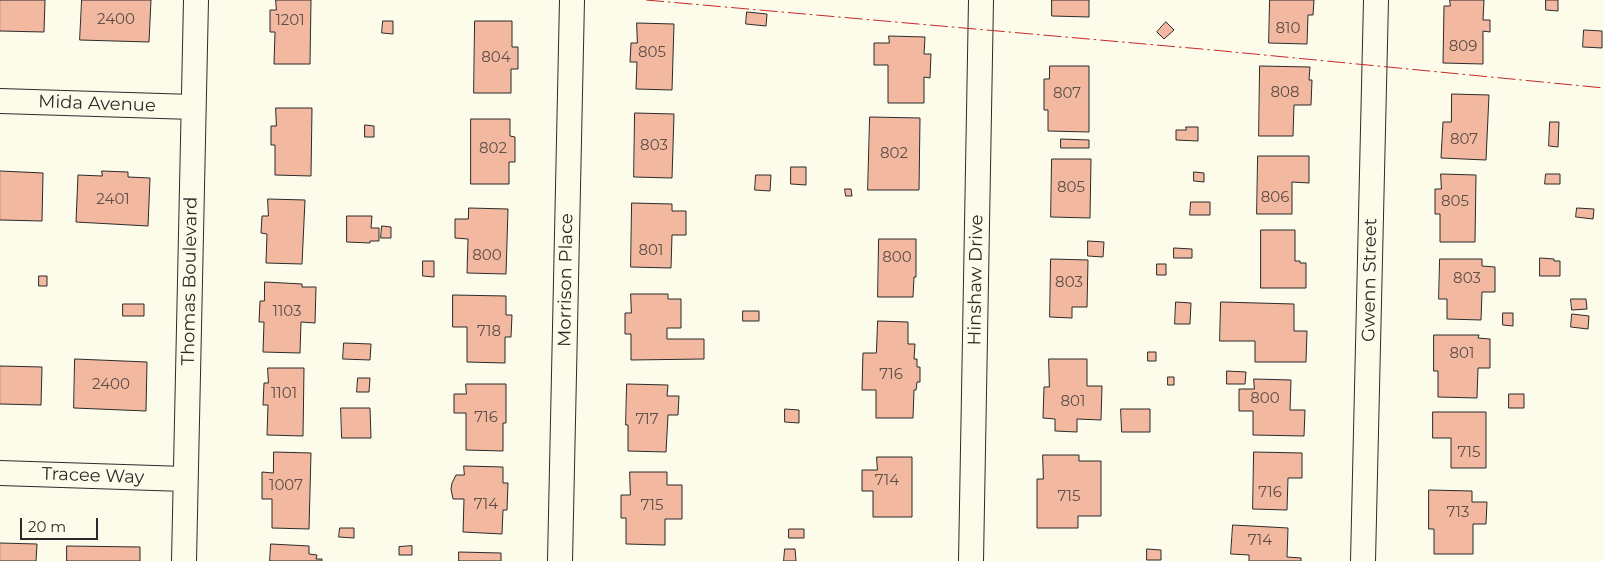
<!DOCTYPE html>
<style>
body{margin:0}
#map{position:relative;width:1604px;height:561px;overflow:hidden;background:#fdfbea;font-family:Montserrat,sans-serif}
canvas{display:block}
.scale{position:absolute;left:20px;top:518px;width:78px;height:22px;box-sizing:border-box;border:2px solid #2b2b2b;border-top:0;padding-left:6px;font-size:15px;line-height:18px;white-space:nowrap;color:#2b2b2b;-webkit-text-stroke:4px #fdfbea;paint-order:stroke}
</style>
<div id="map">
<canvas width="1604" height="561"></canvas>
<div class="scale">20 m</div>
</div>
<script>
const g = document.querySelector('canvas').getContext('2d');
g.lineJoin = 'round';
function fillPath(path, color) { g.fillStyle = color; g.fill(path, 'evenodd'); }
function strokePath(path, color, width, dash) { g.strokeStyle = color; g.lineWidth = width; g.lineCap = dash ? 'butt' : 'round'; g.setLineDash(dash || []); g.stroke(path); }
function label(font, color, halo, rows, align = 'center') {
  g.font = font + ' Montserrat,sans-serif'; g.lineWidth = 4; g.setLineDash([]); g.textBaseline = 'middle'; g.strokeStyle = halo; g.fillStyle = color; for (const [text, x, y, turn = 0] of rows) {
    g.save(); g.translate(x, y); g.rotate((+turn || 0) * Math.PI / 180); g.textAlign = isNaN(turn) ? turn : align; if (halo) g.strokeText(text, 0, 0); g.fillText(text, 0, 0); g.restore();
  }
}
const building = new Path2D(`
 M0 0H45L44 32 0 31Z
 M82 0H151L149 42 80 40Z
 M276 0H311L310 64H274L275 32H270V10H276Z
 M1052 0H1089V17L1052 16Z
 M1270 0H1314L1313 15H1308L1307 44 1269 43Z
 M1450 0H1484L1483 20H1490V32L1483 31V64L1443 63 1444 6H1450Z
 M1546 0H1558V11L1546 10Z
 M747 12 767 14 766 26 746 24Z
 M383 21H393V34L382 33Z
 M475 21H512V47H518V69H511V93H474Z
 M1166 22 1174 30 1164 39 1157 32Z
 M637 23 674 24 672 90 636 89 637 62H630L631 43H637Z
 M1584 30 1602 31V48L1583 47Z
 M889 36 925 37 924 54H931L930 78 924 77V103H888V65H874V43H889Z
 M1050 66H1089V132L1048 131V110H1044V79H1049Z
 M1260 66 1310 67 1309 80H1312L1311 105H1294L1293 136H1259Z
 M1452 94 1489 95 1486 160 1441 158 1443 122H1451Z
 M276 108H312L311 176 275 175V145H271V126H276Z
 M635 113 674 114 672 178 634 177Z
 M870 117 920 118 919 190H868Z
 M471 119H510V136L515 137V162H509V184H471Z
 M1550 122H1559L1558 147 1549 146Z
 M365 125 374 126V137H365Z
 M1186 127H1198V141L1176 140V130H1186Z
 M1061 139 1089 140V148H1061Z
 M1258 156H1309V183L1292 182V214H1257Z
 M1052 159H1091L1090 218 1051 217Z
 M791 167H806V185L791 184Z
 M0 171 43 173 42 221 0 220Z
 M102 171 128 172V177L150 178 148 226 76 222 78 175 102 176Z
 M1194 172 1204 173V182L1194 181Z
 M1441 174 1476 175 1475 242H1440V214H1435V189H1441Z
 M1546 174H1560V184H1545Z
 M756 175H771L770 191 755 190Z
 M845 189H851L852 196H846Z
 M268 199 305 200 302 264 266 263 267 234 261 233 262 216H268Z
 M1191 202H1210V215H1190Z
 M632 203 672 204V211H686V235H672L671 268 631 267Z
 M469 208 508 209 506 274 467 273 468 239 455 238V219H468Z
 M1577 208 1594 209 1593 219 1576 217Z
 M347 216H372L371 228H379V241H370V243L347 242Z
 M382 226 391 227V238H381Z
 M1261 230H1295V261H1300V263H1306V288H1261Z
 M879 239H916V277H914L913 297H878Z
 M1088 241 1104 242 1103 257 1088 256Z
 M1174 248 1192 249V258H1174Z
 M1540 258 1554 259V261H1560V276H1540Z
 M1051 259 1088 260 1087 307H1072V318L1050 317Z
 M1440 259H1482V266L1495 267V292H1482L1481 320 1447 319V299H1439Z
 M423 261H434V277L423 276Z
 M1157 264H1166V275H1157Z
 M39 276H47V286H39Z
 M265 282 302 284V287H316L315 323 301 322 300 353 263 352 264 322H259L260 301H264Z
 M631 294H668V299H681V328H667V339H704V359L631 360V334H625V313H631Z
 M453 295 506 296V315H512L511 337H505V363L467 362V327H453Z
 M1571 299H1586L1587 309 1572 310Z
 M1176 302 1191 303 1190 324H1175Z
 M1221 302 1294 304V331H1307L1306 362H1255V341H1220Z
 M123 304H144V316H123Z
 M743 311H759V321H743Z
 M1503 313H1513V326L1503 325Z
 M1572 314 1589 316 1588 329 1571 327Z
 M878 321 908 322V344H915L914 359H917V367H920V382H917L916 390H914L913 418H876V390H862L863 353H876Z
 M1434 335H1479L1478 338 1490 339V368H1478L1477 398 1438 397V371H1434Z
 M344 343 371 344 370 360 343 359Z
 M1148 352H1156V361H1148Z
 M75 359 147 362 146 411 74 408Z
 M1049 359H1087V386H1102L1101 420 1077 419V432L1055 431V419L1043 418 1044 387H1049Z
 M0 366 42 367 41 405 0 404Z
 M268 368H304L303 436 267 435 268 405H263L264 383H268Z
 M1227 371 1246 372 1245 384H1227Z
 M1168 377H1174V385H1168Z
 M358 378H370L369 392H357Z
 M1254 379 1291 380 1290 410H1305L1304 436 1253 435V411H1239V389H1254Z
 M466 384H506V423H503V451L466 450V413H454V394H466Z
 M627 384 668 385 667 396H679L678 415H668L666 452 628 451V425H626Z
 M1509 394H1524V408H1509Z
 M341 408H370L371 438H342Z
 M785 409 799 410V423L785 422Z
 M1121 409H1150V432H1122Z
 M1433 412H1486V468H1451V438H1433Z
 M274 452 311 453 309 529 272 528V499H262V472L273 473Z
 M1254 452 1302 453V478H1288L1287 510 1253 509Z
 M1043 455H1079V461H1101V516H1078V528H1037V479H1043Z
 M877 457H912V517H873V491H862V470H877Z
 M464 466 503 467V483H508L507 510H503L502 534 463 532 464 499H453L451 489 452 483 456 475H464Z
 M630 472H667V485H682V519H665V545L626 544V518H621V495H630Z
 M1429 490 1472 491V502H1487L1486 524H1473V554H1434V529H1429Z
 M1233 525 1288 528 1287 557 1301 558V561H1249V555L1231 554Z
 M340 528H354V538L339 537Z
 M789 529H804V538H789Z
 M0 543 37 544 36 561H0Z
 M271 544 309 546V554L317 555 316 559H322V561H270Z
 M67 546 140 547V561H67Z
 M412 546V555H399V547Z
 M785 549H795L796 561H784Z
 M1147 549 1161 550V560H1147Z
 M459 552 501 553V561H459Z`);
fillPath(building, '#f2b8a0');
strokePath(building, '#2b2b2b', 1);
const street = new Path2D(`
 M0 101 193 107
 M0 473 185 479
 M184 561 196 0
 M560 561 572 0
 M971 561 981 0
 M1363 561 1376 0`);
strokePath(street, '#2b2b2b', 26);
strokePath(street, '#fdfbea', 24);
strokePath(new Path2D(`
 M646 0 1213 50 1604 88`), '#c62828', 1, [18, 4, 2.5, 4]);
label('15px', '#5d4e48', null, [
 ["2400",116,20],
 ["1201",290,21],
 ["810",1288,29],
 ["809",1463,47],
 ["805",652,53],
 ["804",496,58],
 ["808",1285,93],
 ["807",1067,94],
 ["807",1464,140],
 ["803",654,146],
 ["802",493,149],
 ["802",894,154],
 ["805",1071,188],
 ["806",1275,198],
 ["2401",113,200],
 ["805",1455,202],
 ["801",651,251],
 ["800",487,256],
 ["800",897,258],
 ["803",1467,279],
 ["803",1069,283],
 ["1103",287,312],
 ["718",489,332],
 ["801",1462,354],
 ["716",891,375],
 ["2400",111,385],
 ["1101",284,394],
 ["800",1265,399],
 ["801",1073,402],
 ["716",486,418],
 ["717",647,420],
 ["715",1469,453],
 ["714",887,481],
 ["1007",286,486],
 ["716",1270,493],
 ["715",1069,497],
 ["714",486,505],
 ["715",652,506],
 ["713",1458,513],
 ["714",1260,541]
]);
label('18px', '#2b2b2b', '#fdfbea', [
 ["Mida Avenue",97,104,2],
 ["Morrison Place",566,280,-89],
 ["Hinshaw Drive",976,280,-89],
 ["Gwenn Street",1370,280,-89],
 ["Thomas Boulevard",190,281,-89],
 ["Tracee Way",93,476,2]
]);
</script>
